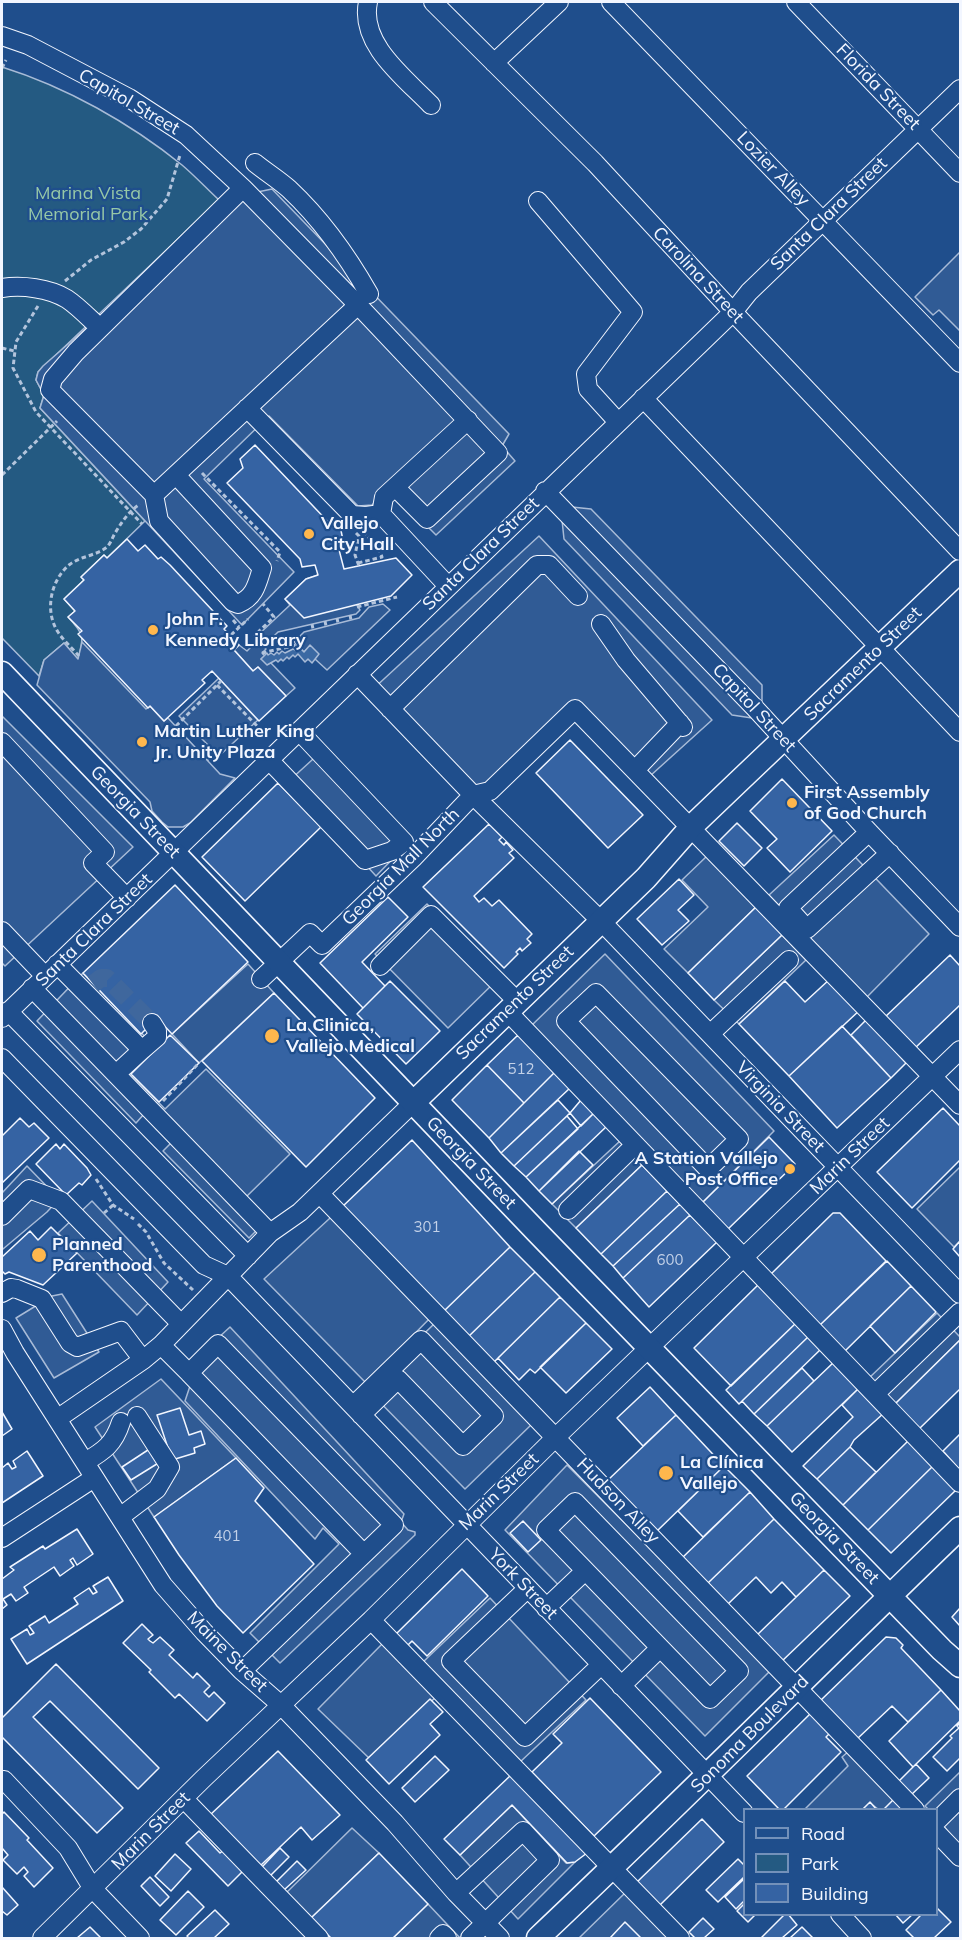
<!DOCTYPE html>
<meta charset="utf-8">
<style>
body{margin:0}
#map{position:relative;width:962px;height:1940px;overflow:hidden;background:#1f4e8c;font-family:Mulish,sans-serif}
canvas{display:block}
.frame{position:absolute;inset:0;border:3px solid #f2f6ff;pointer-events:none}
.legend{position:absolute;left:743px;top:1808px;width:195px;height:108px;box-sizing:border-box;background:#1f4e8c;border:2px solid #7391ba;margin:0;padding:8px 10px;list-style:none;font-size:18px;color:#f2f6ff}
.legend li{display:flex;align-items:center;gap:12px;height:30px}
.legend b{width:30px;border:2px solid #7391ba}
</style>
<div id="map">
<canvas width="962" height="1940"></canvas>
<div class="frame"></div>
<ul class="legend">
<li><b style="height:8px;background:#1f4e8c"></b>Road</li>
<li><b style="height:16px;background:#245a82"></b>Park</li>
<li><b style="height:16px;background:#3563a3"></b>Building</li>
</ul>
</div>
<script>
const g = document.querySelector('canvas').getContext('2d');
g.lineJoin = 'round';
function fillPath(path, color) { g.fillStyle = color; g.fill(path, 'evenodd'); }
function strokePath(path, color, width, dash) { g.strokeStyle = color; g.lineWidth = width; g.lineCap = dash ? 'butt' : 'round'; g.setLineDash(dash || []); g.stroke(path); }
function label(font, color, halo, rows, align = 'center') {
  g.font = font + ' Mulish,sans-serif'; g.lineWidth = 4.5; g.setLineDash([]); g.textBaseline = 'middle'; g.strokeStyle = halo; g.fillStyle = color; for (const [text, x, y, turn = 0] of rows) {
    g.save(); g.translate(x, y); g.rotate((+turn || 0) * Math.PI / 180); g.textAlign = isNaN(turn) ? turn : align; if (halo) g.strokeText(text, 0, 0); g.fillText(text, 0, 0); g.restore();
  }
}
const green = new Path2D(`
 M2 67C66 87 130 123 182 165 195 176 207 189 219 200L38 372 36 380 44 395 40 408 145 521 107 558 104 555 81 577 84 580 64 599 75 611 68 617C85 635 84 637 78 660L64 643 44 660 39 676 2 638Z`);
fillPath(green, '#245a82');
strokePath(green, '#a8bbd7', 1.5);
const parking = new Path2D(`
 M272 189 509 434 502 446 515 461 436 535 389 488 372 505 358 506 269 416 204 479 294 572 242 625 40 408 44 395 36 380 38 372 43 366 99 317 219 200Z
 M960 252V331L939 310 933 315 915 297Z
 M572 507 591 509 762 685V703Z
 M562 520 752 718 732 715 564 539Z
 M539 536 712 720 639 786 575 709 473 795 372 690Z
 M318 575 357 605 360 610 356 614 278 632 264 646 266 649 262 653 265 656 261 659 270 662 295 688 286 696 258 667 253 671 234 650 239 645 247 651 260 638 258 635 290 605 285 599 306 579Z
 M383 604 390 610 327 670 315 659 310 646 304 652 294 642 304 632 359 618 369 607Z
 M82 642 146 709 150 706 164 721 168 718 220 774 235 778 190 823 183 827H168L162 822 152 811 150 802 37 685 44 660 64 643 78 659Z
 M219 678 258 720 219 756 179 716Z
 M2 716 133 847 5 966 2 963Z
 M324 749 411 840 376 876 289 781Z
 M834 835 929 934 866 998 769 895Z
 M707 856 756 907 688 973 664 949 708 907 682 880Z
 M427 904 499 978 448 1028 375 954Z
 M782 935 806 960 739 1024 714 1000Z
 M605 954 774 1131 701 1204 531 1026Z
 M248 964 274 993 199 1063 172 1034Z
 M83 973 156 1048 131 1074 165 1109 206 1069 290 1154 246 1197 268 1219 249 1238 163 1151 172 1142 144 1114 136 1123 37 1021Z
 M620 1141 642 1165 576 1228 552 1204Z
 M27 1166 59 1199 47 1212 3 1249 2 1247V1193Z
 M960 1167V1241L954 1247 917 1209Z
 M92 1201 168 1282 137 1315 58 1233Z
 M342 1207 441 1307 366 1383 264 1279Z
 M62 1294 99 1352 54 1378 16 1318 52 1296Z
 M937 1313 960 1337V1340L895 1404 869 1378Z
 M434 1324 532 1424 465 1489 367 1389Z
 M230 1327 404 1514 401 1522 408 1530 415 1532V1535L280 1663 250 1633 339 1544 323 1528 315 1539 185 1401 190 1386 179 1374Z
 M161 1379 236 1458 154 1517 95 1427Z
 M567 1465 771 1670 705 1736 505 1530Z
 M490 1598 586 1700 519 1763 423 1662Z
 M384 1642 437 1696 370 1759 318 1709Z
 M849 1751 896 1800 885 1809H878L870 1803 863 1809 804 1810 848 1766 842 1757Z
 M960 1772V1845L937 1819 936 1810 928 1809 925 1806Z
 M512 1805 566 1863 575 1862 518 1919 460 1855Z
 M352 1828 379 1853 311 1918 286 1893Z
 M626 1892 669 1938H579Z
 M428 1904 460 1938H393Z`);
fillPath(parking, '#305b95');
strokePath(parking, '#a8bbd7', 1.5);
const water = new Path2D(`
 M310 645 319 654 312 663 308 659 305 662 298 654 295 657 293 655 289 659 287 657 283 661 281 659 278 662 276 660 267 665 261 659 267 653 268 655 271 653 274 655 277 652 279 654 282 651 285 653 293 649 296 651 300 648 304 652Z`);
fillPath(water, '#3b69a3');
strokePath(water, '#a8bbd7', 1.5);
const building = new Path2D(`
 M255 445 333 527 340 526 343 540 337 542 344 569 396 558 412 575 391 596 304 618 285 599 306 579 318 575 315 565 302 567 300 559 227 483 243 468 240 459Z
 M127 539 138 551 145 545 158 559 161 557 170 565 227 626 224 629 239 645 234 650 253 671 258 667 286 696 259 721 212 671 202 680 205 683 164 721 150 706 148 708 78 634 82 631 68 617 75 611 64 599 84 580 81 577 104 555 107 558Z
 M570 740 643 815 608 848 536 773Z
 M782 779 832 831 790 872 767 848 777 839 750 811Z
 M278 783 321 827 245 901 202 857Z
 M737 823 762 848 744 866 719 841Z
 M489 824 502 837 499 840 504 845 506 842 513 850 509 853 514 858 474 896 479 902 484 898 492 906 499 900 532 934 527 939 531 943 522 951 520 948 516 952 518 954 504 968 423 887Z
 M679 879 694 895 678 910 689 921 662 945 637 919Z
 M175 885 248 962 172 1034 157 1018 141 1034 83 973Z
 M388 897 408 917 362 962 385 986 363 1008 320 963Z
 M756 907 782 929V935L714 1000 688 973Z
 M950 955 960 966V1005L914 1049 884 1018Z
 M831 978 861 1009 789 1076 739 1024 785 981 805 1002Z
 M390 981 440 1031 406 1064 357 1014Z
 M274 993 375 1098 306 1167 202 1061Z
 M866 1020 906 1063 891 1078 851 1035Z
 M842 1026 891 1078 837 1128 789 1076Z
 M170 1035 199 1063 159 1102 131 1074Z
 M518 1035 555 1072 524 1103 487 1065Z
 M487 1065 524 1103 489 1138 452 1100Z
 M555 1072 570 1088 501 1153 489 1138Z
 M558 1100 570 1113 514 1166 501 1153Z
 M581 1100 594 1113 581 1126 570 1113Z
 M943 1108 960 1126V1160L912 1208 877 1172Z
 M594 1113 607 1126 539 1191 526 1177Z
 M567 1116 578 1129 526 1177 514 1166Z
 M20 1118 29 1127 34 1123 49 1138 2 1183V1136Z
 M769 1137 795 1164 727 1230 701 1204Z
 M412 1140 510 1247 444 1311 342 1207Z
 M56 1144 60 1149 64 1144 87 1168 91 1175 82 1185 79 1183 66 1195 36 1164Z
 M579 1151 593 1165 552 1204 539 1191Z
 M642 1165 667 1191 601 1254 576 1228Z
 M667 1191 680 1204 613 1266 601 1254Z
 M680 1204 690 1215 623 1278 613 1266Z
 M833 1213H840L886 1261 820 1325 770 1275Z
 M690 1215 717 1242 649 1307 623 1278Z
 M51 1227 77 1253 43 1285 9 1272 5 1274 2 1271V1257L30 1231 38 1240Z
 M960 1241V1257L953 1249Z
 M510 1247 535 1272 468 1337 444 1311Z
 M887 1261 911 1286 844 1352 820 1325Z
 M535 1272 560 1297 493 1363 468 1337Z
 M759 1284 796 1323 731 1386 694 1348Z
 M911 1286 936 1312 895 1353 870 1326Z
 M560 1297 586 1323 535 1373 530 1369 519 1380 498 1358Z
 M586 1323 612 1349 566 1393 540 1367Z
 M796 1323 809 1336 739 1404 726 1390Z
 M809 1336 821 1349 754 1414 742 1401Z
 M960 1340V1389L919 1429 895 1404Z
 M834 1362 859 1388 792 1452 767 1426Z
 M802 1368 814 1381 767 1426 754 1414Z
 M650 1387 676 1415 643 1446 617 1418Z
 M859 1388 884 1413 854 1440 850 1447 817 1479 803 1466 853 1417 842 1405Z
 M180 1408 189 1435 201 1431 205 1444 194 1448 195 1453 172 1460 157 1415Z
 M2 1412 12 1429 2 1436Z
 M676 1415 724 1466 657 1531 608 1480Z
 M960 1434V1470L943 1451Z
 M909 1440 933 1466 868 1530 843 1505Z
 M850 1447 876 1472 843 1505 817 1479Z
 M151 1448 160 1462 131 1480 122 1467Z
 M27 1451 43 1476 2 1503V1468L8 1463 12 1469 16 1467 13 1461Z
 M236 1458 264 1488 255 1501 314 1564 243 1633 217 1606 179 1555 154 1517Z
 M724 1466 750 1492 703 1537 678 1511Z
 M933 1466 956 1490 891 1553 868 1530Z
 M750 1492 774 1519 708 1583 682 1558Z
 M774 1519 824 1570 796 1597 782 1582 771 1593 756 1577 728 1604 708 1583Z
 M523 1521 541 1540 528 1552 510 1533Z
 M77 1529 93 1554 77 1565 73 1558 70 1560 74 1566 60 1576 54 1567 24 1587 28 1593 16 1601 11 1594 3 1599 7 1605 2 1609V1579L14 1570 10 1567 43 1546 45 1549Z
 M462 1569 488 1596 427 1656 412 1641 407 1646 396 1634Z
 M824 1570 850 1596 781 1662 756 1636Z
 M108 1577 123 1601 27 1664 11 1639 27 1629 30 1635 34 1633 29 1626 45 1616 49 1623 78 1604 74 1598 89 1588 93 1594 97 1592 93 1586Z
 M960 1608V1626L952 1617Z
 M142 1624 153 1635 148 1639 150 1641 153 1643 160 1637 174 1650 169 1655 193 1678 197 1673 210 1686 204 1692 209 1697 214 1692 225 1703 207 1721 179 1694 175 1698 149 1672 151 1670 123 1643Z
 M886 1637 896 1638 903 1645 901 1648 941 1690 908 1722 892 1706 857 1739 820 1701Z
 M56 1664 159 1768 138 1789 50 1701 33 1717 123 1808 97 1833 2 1737V1718Z
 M941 1690 960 1711V1721L913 1767 889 1741Z
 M590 1698 661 1772 594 1836 532 1772 562 1743 553 1734Z
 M430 1699 443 1712 430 1724 440 1735 389 1784 366 1760Z
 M811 1713 830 1733 826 1737 841 1752 783 1810H780L747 1776Z
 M960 1723V1758L947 1771 933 1757 952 1738 950 1736 959 1728 957 1726Z
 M278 1751 340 1815 312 1840 301 1827 260 1866 210 1815Z
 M435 1756 449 1770 415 1802 402 1788Z
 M916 1764 929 1778 911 1795 899 1781Z
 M512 1774 587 1853 575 1862 567 1863 512 1805 460 1855 444 1839Z
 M895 1798 905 1810H883Z
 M870 1802 877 1810H862Z
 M4 1812 29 1838 27 1840 53 1868 34 1887 24 1876 28 1872 24 1867 17 1874 3 1860 8 1855 2 1848V1814Z
 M702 1819 724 1842 660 1905 637 1882Z
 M199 1831 220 1853 225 1849 244 1870 228 1886 186 1843Z
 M280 1848 289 1857 270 1876 262 1867Z
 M379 1853 428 1904 393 1938H331L311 1918Z
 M175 1854 191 1869 171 1891 155 1876Z
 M738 1859 744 1865V1877L718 1902 706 1890Z
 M297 1861 306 1870 284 1890 276 1882Z
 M150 1877 169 1897 160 1906 141 1886Z
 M744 1879V1901L736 1909 725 1897Z
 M2 1887 18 1905 7 1915 2 1911Z
 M188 1891 204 1907 176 1935 160 1920Z
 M744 1904V1914H756L748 1922 737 1911Z
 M936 1907 951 1922 934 1938H914L906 1930 922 1914H936Z
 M215 1910 229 1924 214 1938H189L187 1936Z
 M785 1914H788L797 1925 782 1938H761Z
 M895 1914H913L903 1923Z
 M703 1918 714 1929 704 1938H695L689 1932Z
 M625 1922 641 1938H610Z
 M90 1927 101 1938H77Z
 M802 1927 813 1938H790Z`);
fillPath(building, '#3563a3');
strokePath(building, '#f2f6ff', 1.5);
strokePath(new Path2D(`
 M93 984 101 978H107L152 1023`), '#3f679d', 18, [18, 9]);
const minor = new Path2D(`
 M368 2C359 44 405 78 431 105
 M433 2 595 163 733 312 960 551
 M611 2 960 363
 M796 2 960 173
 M2 36 28 45 129 98 186 135 243 188 358 305 498 453 427 519 395 487
 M494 63 559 2
 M255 163C266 172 279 180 289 189 320 218 348 257 369 294
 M538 201 633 312 586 374 588 389 618 422
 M2 288C22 285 49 288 67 299 79 307 90 319 100 328
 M643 398 960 732
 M247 408 352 515 366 516 381 514
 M176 475 262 568C257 584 255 597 238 604L233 602 159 521 154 495 50 390 53 379 76 352 243 188
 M545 491 754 707 869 832 960 927
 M154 495 358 305
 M381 514 384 497 468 420
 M381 514 448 586
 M601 624 626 660 683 727
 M357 674 473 795 490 791 575 709 960 1105
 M390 709 537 565H549L578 596
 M2 742 105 852 93 863 127 898
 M269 760 365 860 392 851 404 842 299 731
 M635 770 680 723
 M869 832 788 908 807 929 890 853
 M2 931 45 976
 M57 964 142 1050 116 1074
 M380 966 431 915 517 1001
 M261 979 310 933 322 945 413 858 473 795 600 920 960 1294
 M32 988 270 1233
 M596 993 739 1139 708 1169 566 1021Z
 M8 1011 248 1256
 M507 1011 960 1483
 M2 1018 733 312 749 292 960 89
 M710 1034 789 960
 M142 1050 157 1037V1031L152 1023
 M2 1058 204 1265 228 1276 744 1813
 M320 1194 915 1810
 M568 1210 635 1145
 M2 1216 29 1189 61 1201 181 1324
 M2 1293 11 1288 17 1289 42 1299 70 1343 77 1347 121 1331 143 1360
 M2 1329 15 1353 163 1585 204 1632 242 1671 281 1705 395 1823 456 1893 500 1938
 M218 1344 394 1525 364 1554 189 1373Z
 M161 1345 189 1373
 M875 1394 960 1312
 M353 1406 421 1340 494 1416 463 1446 398 1379 361 1415
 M57 1419 143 1360 161 1345 270 1233 300 1212 414 1102
 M85 1462C104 1451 114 1444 121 1422
 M575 1502 739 1671 710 1699 546 1530Z
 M120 1517 157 1489 170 1467 137 1416
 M2 1538 94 1478
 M527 1589 451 1661 525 1737 601 1665
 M546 1608 585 1571
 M371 1620 680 1938
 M242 1671 364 1554
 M621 1686 660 1648
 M4 1780 68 1848 93 1889 140 1938
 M184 1799 319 1938
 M936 1822 960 1798
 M936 1832 960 1857
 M456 1893 523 1831 550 1860 470 1938
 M840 1914 862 1938
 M42 1938 204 1778 371 1620 556 1437 960 1050
 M439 1938 443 1934 447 1938`);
const major = new Path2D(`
 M2 673 536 1231 942 1650 960 1666
 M414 1102 646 878 691 827 736 784 960 571
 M538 1938C681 1803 819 1664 960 1528`);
strokePath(minor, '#f2f6ff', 20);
strokePath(major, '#f2f6ff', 25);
strokePath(new Path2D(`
 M2 68 6 60
 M65 281 91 260 124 242 141 229 167 199 180 155
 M38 306 16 342 13 368 36 412 142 524
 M2 348 14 351
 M202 473 280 552 277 561
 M2 475 57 421
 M356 533 359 536 355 555 359 566
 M358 563 382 557 379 549 364 532
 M357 607 397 597
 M350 615 351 620
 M337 618 338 623
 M233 620 239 627
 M325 621 326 626
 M312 624 313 629
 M231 635 248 619
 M258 638 255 635 274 617 263 604
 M262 653 297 645
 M79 656C72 648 63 640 58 632 44 611 51 580 69 565 80 556 96 556 107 547 110 544 112 539 114 535 121 523 128 512 140 504
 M217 685 258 727
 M176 726 221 681
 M207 760 215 752
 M163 1101 199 1063
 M96 1179 113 1205 134 1219
 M104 1213 113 1205
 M138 1224 146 1232 164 1263 193 1290`), '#b3c4dc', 3, [4.5, 3]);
strokePath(minor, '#1f4e8c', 18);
strokePath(major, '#1f4e8c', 22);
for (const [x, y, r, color] of [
 [309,534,6,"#ffb74d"],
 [153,630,6,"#ffb74d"],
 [142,742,6,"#ffb74d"],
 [792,803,6,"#ffb74d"],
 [272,1036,8,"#ffb74d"],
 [790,1169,6,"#ffb74d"],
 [39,1255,8,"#ffb74d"],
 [666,1473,8,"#ffb74d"]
]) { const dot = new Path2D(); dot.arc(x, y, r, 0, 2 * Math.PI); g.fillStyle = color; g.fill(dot); strokePath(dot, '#1f4e8c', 2); }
label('15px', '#c3d1e8', null, [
 ["512",521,1069],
 ["301",427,1227],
 ["600",670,1260],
 ["401",227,1536]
]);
label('18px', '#f2f6ff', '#1f4e8c', [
 ["Florida Street",878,87,46],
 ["Capitol Street",129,102,30],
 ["Lozier Alley",773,169,46],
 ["Santa Clara Street",829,214,-44],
 ["Carolina Street",698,275,47],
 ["Santa Clara Street",481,554,-44],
 ["Sacramento Street",863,664,-44],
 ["Capitol Street",754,708,47],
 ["Georgia Street",135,812,46],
 ["Georgia Mall North",401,867,-45],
 ["Santa Clara Street",94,930,-44],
 ["Sacramento Street",515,1003,-44],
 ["Virginia Street",780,1107,46],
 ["Marin Street",850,1156,-44],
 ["Georgia Street",471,1163,46],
 ["Marin Street",499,1492,-44],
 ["Hudson Alley",618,1501,46],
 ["Georgia Street",834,1538,46],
 ["York Street",523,1584,46],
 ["Maine Street",227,1652,45],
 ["Sonoma Boulevard",750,1734,-45],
 ["Marin Street",151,1831,-45]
]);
label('18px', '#97c8a6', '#1f4e8c', [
 ["Marina Vista",88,194],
 ["Memorial Park",88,215]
]);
label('bold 18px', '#f2f6ff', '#1f4e8c', [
 ["Vallejo",321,524],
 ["City Hall",321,545],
 ["John F.",165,620],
 ["Kennedy Library",165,641],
 ["Martin Luther King",154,732],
 ["Jr. Unity Plaza",154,753],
 ["First Assembly",804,793],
 ["of God Church",804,814],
 ["La Clinica,",286,1026],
 ["Vallejo Medical",286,1047],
 ["A Station Vallejo",778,1159,"right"],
 ["Post Office",778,1180,"right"],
 ["Planned",52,1245],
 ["Parenthood",52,1266],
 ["La Clínica",680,1463],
 ["Vallejo",680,1484]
], 'left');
</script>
